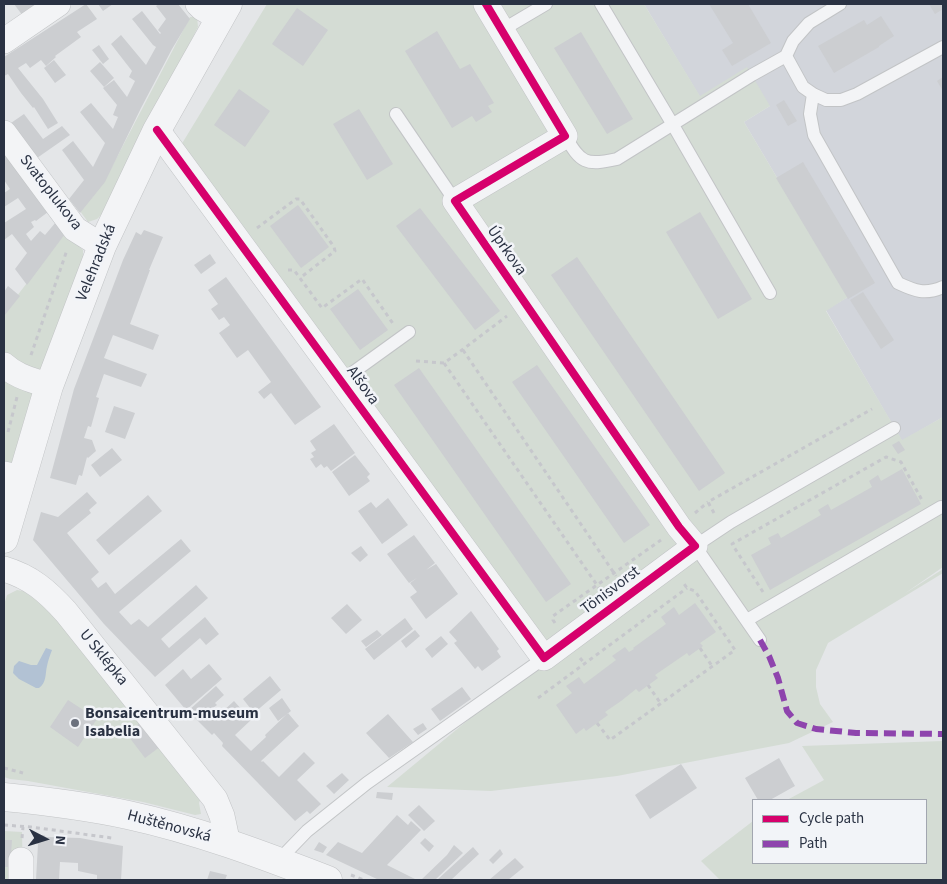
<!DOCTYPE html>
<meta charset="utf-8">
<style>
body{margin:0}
#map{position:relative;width:947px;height:884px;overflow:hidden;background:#e4e6e8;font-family:"Source Sans 3",sans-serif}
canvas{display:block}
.frame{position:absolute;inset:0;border:5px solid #2a3243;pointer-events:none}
.legend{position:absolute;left:752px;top:799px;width:175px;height:65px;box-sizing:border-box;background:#f2f4f8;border:1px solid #a2a6b0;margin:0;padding:6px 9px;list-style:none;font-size:15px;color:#2a3243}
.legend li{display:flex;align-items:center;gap:10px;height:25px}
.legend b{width:25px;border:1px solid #a2a6b0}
.north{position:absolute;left:20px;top:814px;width:50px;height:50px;-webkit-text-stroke:4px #f2f4f8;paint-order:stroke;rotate:95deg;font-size:14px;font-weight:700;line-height:20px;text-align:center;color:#2a3243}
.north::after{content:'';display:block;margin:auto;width:18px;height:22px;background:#2a3243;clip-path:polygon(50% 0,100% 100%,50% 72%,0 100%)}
</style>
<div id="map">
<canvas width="947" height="884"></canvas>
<div class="frame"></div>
<ul class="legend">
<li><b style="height:6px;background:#d6006c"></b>Cycle path</li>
<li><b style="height:6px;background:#8e44ad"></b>Path</li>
</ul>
<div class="north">N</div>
</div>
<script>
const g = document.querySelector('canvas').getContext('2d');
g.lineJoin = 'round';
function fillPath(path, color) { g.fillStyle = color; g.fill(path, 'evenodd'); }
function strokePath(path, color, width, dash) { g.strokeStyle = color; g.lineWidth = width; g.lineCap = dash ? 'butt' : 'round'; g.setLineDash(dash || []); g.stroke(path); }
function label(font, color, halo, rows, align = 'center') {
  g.font = font + ' "Source Sans 3",sans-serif'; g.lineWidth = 5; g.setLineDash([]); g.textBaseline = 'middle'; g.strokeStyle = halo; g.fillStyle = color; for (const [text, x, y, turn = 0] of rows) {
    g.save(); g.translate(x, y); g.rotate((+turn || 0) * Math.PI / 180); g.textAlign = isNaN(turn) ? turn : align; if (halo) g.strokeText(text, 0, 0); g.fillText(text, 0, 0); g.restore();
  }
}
fillPath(new Path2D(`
 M644 4H943V417L902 441 826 310 848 297 744 122 770 106 700 97Z`), '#d2d5db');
fillPath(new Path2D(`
 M267 4H644L700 96 747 67 770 106 744 122 848 297 826 311 902 440 943 417V567L904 594 943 569V573L828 643 816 670V687L820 704 833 722 789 743 617 776 491 791 387 787 543 658 175 155Z
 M190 17H197L198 27 103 213 97 219 88 222 80 211 105 180Z
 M65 233 83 250V264L4 486V313Z
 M17 590 28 592 42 601 202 795 199 803 201 814 195 815 143 802 28 781 10 779 4 777V605L7 595Z
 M943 741V880H720L701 861 753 821V863H926V800H787L824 780 802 746Z
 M4 831 22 832 23 880H4Z`), '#d4dcd4');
fillPath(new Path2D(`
 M46 648 52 650C50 655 48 661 47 666 45 674 47 682 39 688H36L19 679 13 673 14 666 19 661 31 665H37Z`), '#b2c2d4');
fillPath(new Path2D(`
 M14 4H41L23 16Z
 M86 4 97 19 77 32 81 37 55 56 56 57 46 66 41 60 30 68 26 63 18 68 43 99 58 123 48 129 34 107 33 108 21 93 26 89 21 93 8 74 4 76V57Z
 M98 4H113L103 11Z
 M159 4H178L190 19 172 49 141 108 105 182 80 213 69 199 84 180 62 150 73 141 93 167 105 143 80 112 91 103 113 129 118 117 113 115 117 105 103 88 114 80 127 97 135 81 129 77 132 71 111 44 121 35 146 65 156 47 153 45 132 19 142 11 160 34 161 33 158 30 166 19 156 6Z
 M709 4H748L771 43 732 66 722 50 733 43Z
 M929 4H943V9L935 14Z
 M297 8 328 30 303 66 272 44Z
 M881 16 894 36 879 46V47L834 73 818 46 864 20 867 25Z
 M437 31 460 69 470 64 494 103 488 106 492 112 476 122 472 116 452 128 405 51Z
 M581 32 633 119 607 134 554 48Z
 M99 45 109 59 103 64 92 50Z
 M54 60 66 75 55 83 44 68Z
 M100 62 114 78 104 87 90 71Z
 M943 77V91L937 81Z
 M239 89 270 111 245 147 214 125Z
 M784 100 797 121 788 126 776 105Z
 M359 109 393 164 367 180 333 124Z
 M24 114 43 139 62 126 70 135 37 158 11 123Z
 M4 154 48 212 36 221 35 220 31 222 34 227 26 234 31 241 40 231 45 235 56 222 65 234 27 285 15 269 27 253 12 234 4 240V223L26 209 18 198 4 207V193L10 189 4 180Z
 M803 162 875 283 848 299 776 178Z
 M298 205 329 247 301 268 270 226Z
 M420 208 500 311 475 330 396 226Z
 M700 212 752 299 718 319 666 232Z
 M144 230 163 237 149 270H150L130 324 159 335 153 350 113 335 104 358 147 374 141 387 104 374 96 397 99 398 91 427 88 426 84 438 92 440 96 451 88 458 87 457 82 476 79 475 76 485 50 478 74 389 103 313 123 260 136 232 141 235Z
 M210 254 216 263 201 274 194 265Z
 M577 257 725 473 699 491 551 275Z
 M226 277 321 407 295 425 271 393 264 399 258 392 271 382 248 350 237 358 219 333 230 325 224 317 219 320 211 309 218 304 208 290Z
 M8 286 20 296 4 316V292Z
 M358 289 388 330 360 350 330 309Z
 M863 292 894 340 881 349 850 300Z
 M537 365 650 525 624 543 512 382Z
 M419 368 571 584 546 602 394 385Z
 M114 406 135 413 125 439 105 432Z
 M334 424 355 453 331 471 327 466 324 468 321 464 316 468 310 459 314 457 311 453 316 450 310 441Z
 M899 441 905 450 898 454 892 445Z
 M112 448 122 460 100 477 91 465Z
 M355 455 370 474 367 477 370 481 349 496 332 472Z
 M902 469 921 504 770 590 751 555 771 544 768 538 778 533 781 538 821 515 818 510 828 504 831 510 872 487 869 481 878 475 881 481Z
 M87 492 97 503 89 510 91 513 67 533 99 572 91 579 98 588 106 582 115 594 181 539 191 551 119 612 131 625 139 619 148 627 196 585 208 598 161 639 169 648 205 617 219 634 206 645 200 638 155 677 104 624 33 540 41 512 58 517Z
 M148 495 162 511 109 555 96 540Z
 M388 498 408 525 382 544 358 511 371 502 376 508Z
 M414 535 435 563 426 570 436 564 458 594 426 619 410 597 417 592 410 583 417 578 409 583 387 554Z
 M361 546 368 555 360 562 351 553Z
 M695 603 716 632 700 643 703 646 689 656 687 653 655 675 658 678 639 692 636 689 621 701 605 712 608 715 586 731 584 728 576 734 556 705 572 693 566 686 579 677 584 684 616 660 612 656 625 647 629 652 634 649 633 648 666 624 661 617 674 607 679 615Z
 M347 604 362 620 346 634 331 618Z
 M471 611 499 649 497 651 501 657 482 671 478 666 475 669 454 643 457 641 449 632Z
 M405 618 413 629 374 660 365 649Z
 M377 630 382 635 366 647 361 641Z
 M415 630 420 636 406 648 401 641Z
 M441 636 448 644 432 658 425 649Z
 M209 664 222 679 186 710 165 685 183 669 191 679Z
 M270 676 281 690 254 713 243 699Z
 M216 686 224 695 215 703 217 705 213 708 220 714 234 701 251 720 235 735 251 751 266 737 265 735 288 713 299 726 261 761 262 762 263 761 279 777 304 752 315 763 297 780 321 804 310 814 307 811 295 821 222 746 223 743 214 733 212 735 188 711Z
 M462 687 471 699 440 721 431 709Z
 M282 698 291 711 278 721 269 708Z
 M68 700 97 719 78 747 50 727Z
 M388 714 413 742 389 758 366 733Z
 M143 721 161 746 145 758 126 733Z
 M423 723 427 729 418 735 413 729Z
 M779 758 795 786 770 800H758L745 778Z
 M681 764 697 788 650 819 635 795Z
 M342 773 349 780 334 794 326 786Z
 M377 792 393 793 392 800 376 798Z
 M419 805 435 821 424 831 408 815Z
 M397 815 408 825 411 821 421 830 387 865 417 880H379L326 855 338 842 362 853Z
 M40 835H44L46 837 80 838 123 846 121 880H97V875L78 871V863L60 862 59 880H36L38 844 36 843V838Z
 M425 838 434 846 429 852 420 843Z
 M4 840H12L10 867H4Z
 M319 842 327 847 323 853 314 850Z
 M454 845 463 853 435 880H421L447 855Z
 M473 847 479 854 451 880H437Z
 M500 849 503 854 493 864 489 860Z
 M515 858 524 867 508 880H489Z
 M210 871 227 875 225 880H207Z`), '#ccced1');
const service = new Path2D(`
 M601 4 673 125 770 293
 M502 30 546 4
 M786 56 793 41 809 23 840 4
 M813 94 810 114 814 135 898 283C915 291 925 295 943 287
 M396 114 455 201
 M565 136C581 163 585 166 617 159L752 75 786 56 803 87 813 94 826 100H841L857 94 943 47
 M341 381 409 332
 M747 620 941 507
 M760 640 695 546 731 522 894 428
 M278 861 307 831 367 783 544 658`);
const minor = new Path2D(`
 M198 4 202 8 219 18
 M4 41 58 4
 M157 130 544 658 695 546 679 527 455 201 565 136 486 4
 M4 133 75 229 102 246
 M4 365C17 377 33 380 49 386
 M4 474 21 478
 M4 569C31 577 47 591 66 612L215 799 222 816 228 844
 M21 880V860`);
const tertiary = new Path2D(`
 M4 539 49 386 102 246 157 130 228 4
 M4 797C45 801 87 806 128 815 197 830 263 855 328 880`);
strokePath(service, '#c2c4c6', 14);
strokePath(minor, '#c2c4c6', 26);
strokePath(tertiary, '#c2c4c6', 29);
strokePath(new Path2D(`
 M257 228 296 199H300L334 247 335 251 300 278
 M288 270H294L322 308 362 279 394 325
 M463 350 616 576
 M31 355 67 250
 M416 361 444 363 462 350 507 316
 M444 363 599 588
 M8 432 17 397
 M695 513 708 502
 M714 513 708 502 872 409
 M763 592 732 544 886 457 901 462 922 500
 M555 623 553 620V616L661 540
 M700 648 712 666
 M580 658 585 664
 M648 685 661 704
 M538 698 687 588
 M597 723 610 740 735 650 695 591 687 588 682 581
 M4 768 23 773
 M4 825 31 827 112 838
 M22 838 23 827
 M351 875 364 880`), '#c6c7cc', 3, [4, 4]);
strokePath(service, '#f3f4f6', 12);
strokePath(minor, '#f3f4f6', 25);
strokePath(tertiary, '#f3f4f6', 28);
strokePath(new Path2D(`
 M760 640 769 656 778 678 787 711 797 723 816 729 856 733 943 734`), '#8e44ad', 6, [12, 6]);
strokePath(new Path2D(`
 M157 130 544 658 695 546 679 527 455 201 565 136 486 4`), '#d6006c', 8);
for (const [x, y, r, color] of [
 [75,723,5,"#6b717d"]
]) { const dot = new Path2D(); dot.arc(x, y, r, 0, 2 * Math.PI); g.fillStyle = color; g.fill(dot); strokePath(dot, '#f2f4f8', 2); }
label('16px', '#2a3243', '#f2f4f8', [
 ["Svatoplukova",50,193,52],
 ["Úprkova",506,251,55],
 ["Velehradská",97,263,-68],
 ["Alšova",362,386,54],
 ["Tönisvorst",611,591,-37],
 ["U Sklépka",103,658,51],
 ["Huštěnovská",169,827,15]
]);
label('bold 16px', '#2a3243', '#f2f4f8', [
 ["Bonsaicentrum-museum",85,714],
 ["Isabelia",85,732]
], 'left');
</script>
